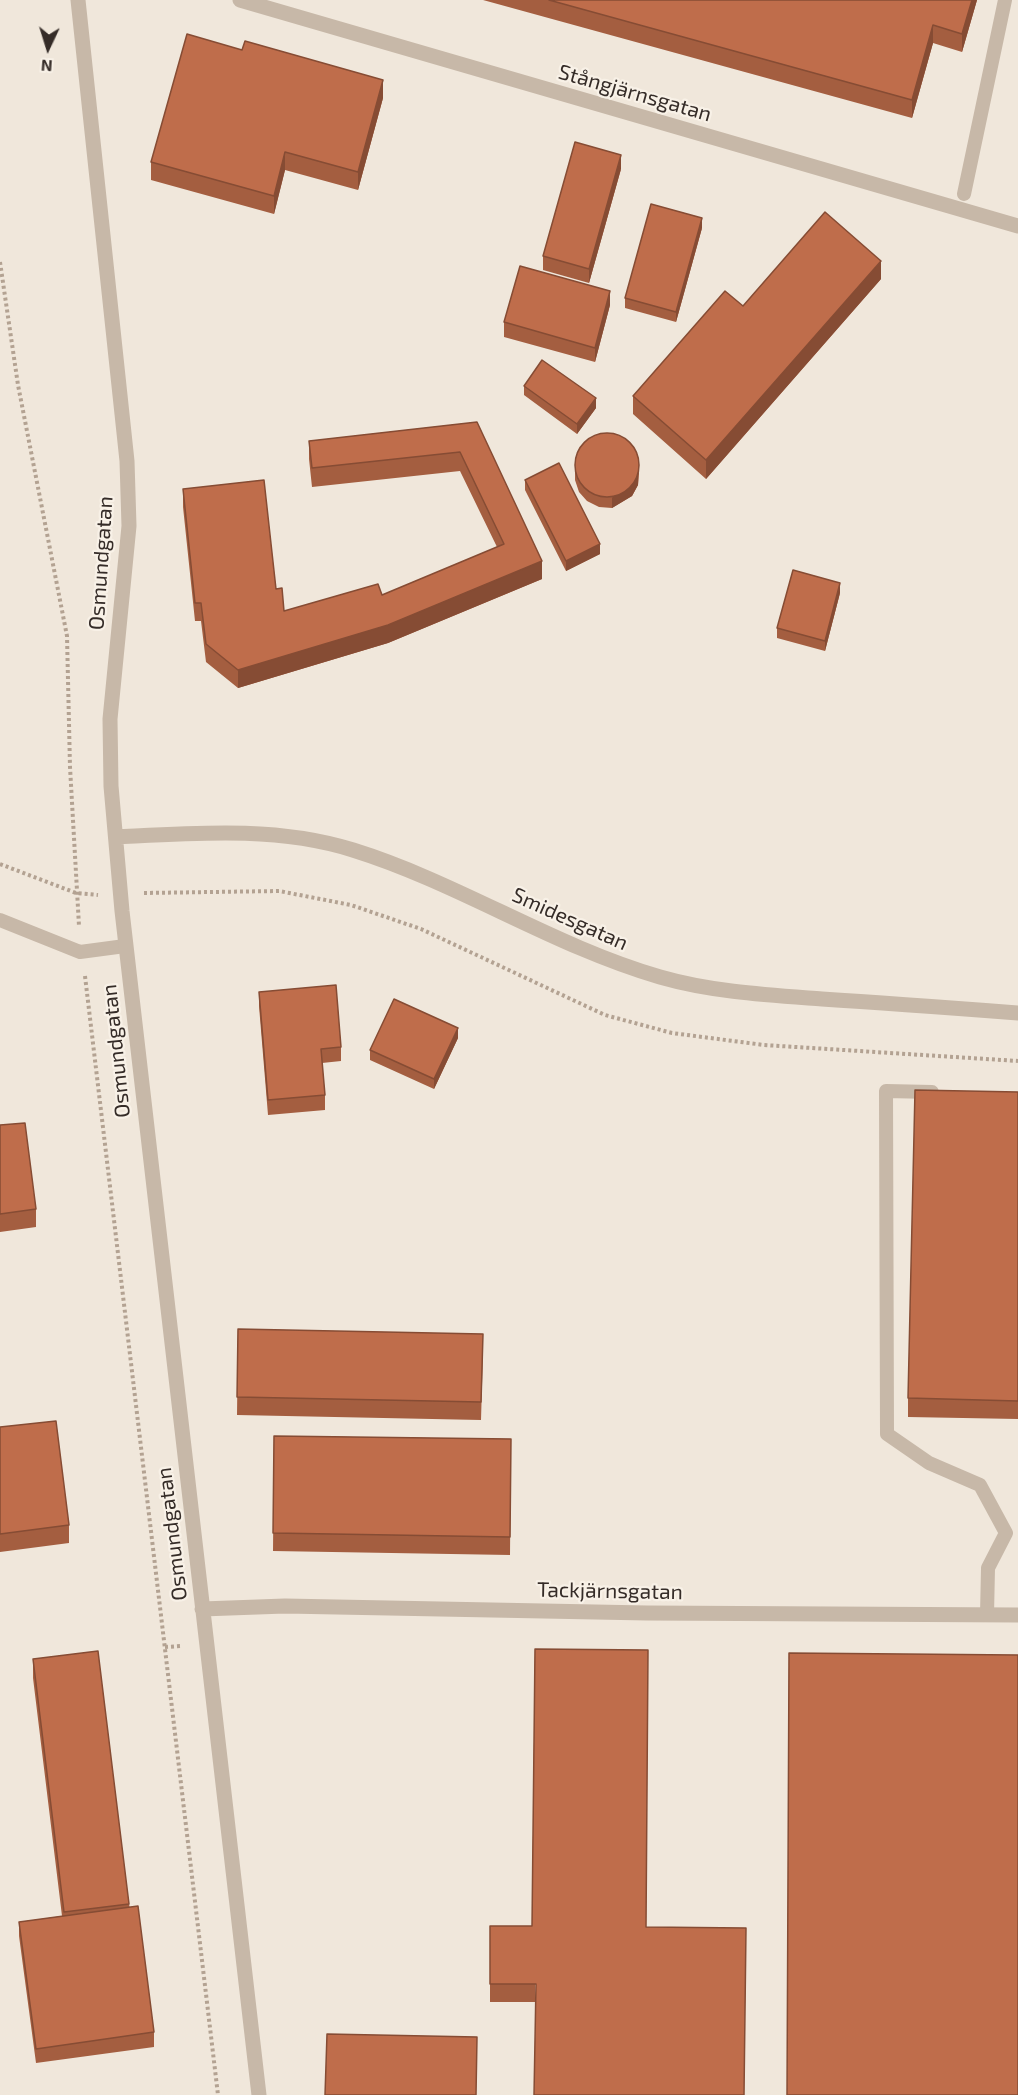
<!DOCTYPE html>
<meta charset="utf-8">
<style>
body{margin:0}
#map{position:relative;width:1018px;height:2095px;overflow:hidden;background:#f0e7db;font-family:"Exo 2",sans-serif}
canvas{display:block}
.north{position:absolute;left:18px;top:18px;width:60px;height:60px;-webkit-text-stroke:4px #f8f1e7;paint-order:stroke;rotate:184deg;font-size:16px;font-weight:700;line-height:24px;text-align:center;color:#352c28}
.north::after{content:'';display:block;margin:auto;width:21px;height:27px;background:#352c28;clip-path:polygon(50% 0,100% 100%,50% 72%,0 100%)}
</style>
<div id="map">
<canvas width="1018" height="2095"></canvas>
<div class="north">N</div>
</div>
<script>
const g = document.querySelector('canvas').getContext('2d');
g.lineJoin = 'round';
function strokePath(path, color, width, dash) { g.strokeStyle = color; g.lineWidth = width; g.lineCap = dash ? 'butt' : 'round'; g.setLineDash(dash || []); g.stroke(path); }
function fillPath(path, color) { g.fillStyle = color; g.fill(path, 'evenodd'); }
function label(font, color, halo, rows, align = 'center') {
  g.font = font + ' "Exo 2",sans-serif'; g.lineWidth = 4.5; g.setLineDash([]); g.textBaseline = 'middle'; g.strokeStyle = halo; g.fillStyle = color; for (const [text, x, y, turn = 0] of rows) {
    g.save(); g.translate(x, y); g.rotate((+turn || 0) * Math.PI / 180); g.textAlign = isNaN(turn) ? turn : align; if (halo) g.strokeText(text, 0, 0); g.fillText(text, 0, 0); g.restore();
  }
}
strokePath(new Path2D(`
 M0 262 18 385 67 636 70 767 79 926
 M0 864 76 893 98 895
 M144 893 279 891 351 905 421 929 605 1015 672 1033 764 1045 1018 1061
 M85 976 218 2095
 M165 1647 182 1646`), '#b3a292', 4, [3, 3]);
strokePath(new Path2D(`
 M964 194 1005 0
 M0 920 80 952 125 946
 M932 1092 886 1091 887 1434 929 1463 980 1485 1006 1533 988 1568 987 1615`), '#c7b8a8', 14);
strokePath(new Path2D(`
 M78 0 127 461 129 526 110 719 111 786 122 911 259 2095
 M240 0 1018 226
 M116 837C194 833 277 826 353 850 459 883 553 946 660 977 712 992 768 995 822 999 887 1003 953 1008 1018 1013
 M202 1609 285 1606 647 1613 1018 1615`), '#c7b8a8', 15);
fillPath(new Path2D(`
 M483 0H977L962 52 933 43 912 118Z
 M383 98 358 190 285 170 274 214 151 180V162Z
 M621 169 589 283 543 270V256Z
 M702 228 676 322 625 308V298Z
 M881 279 706 479 633 414V396L743 306Z
 M610 305 595 362 504 337V322Z
 M524 386 596 408 577 434 524 395Z
 M477 422 542 579 388 643 238 688 206 662 201 621H195L183 507V489L276 589 284 611 382 595 497 547 460 471 312 487 309 459V441Z
 M575 470 639 473 638 485 632 496 612 508 599 507 587 501 579 492 575 480Z
 M525 480 600 554 566 571 525 490Z
 M840 593 825 651 777 638V628Z
 M259 992 341 1047V1061L322 1063 325 1095V1110L268 1115 259 1006Z
 M458 1038 434 1089 370 1060V1050Z
 M1018 1092V1419L908 1417V1398Z
 M0 1125 36 1209V1227L0 1232Z
 M238 1329 483 1352 481 1420 237 1415Z
 M0 1427 69 1525V1543L0 1552Z
 M274 1436 511 1439 510 1555 273 1551Z
 M535 1649V2002H490V1984L532 1926Z
 M33 1659 129 1904 154 2032V2047L36 2063 19 1936V1922L62 1916 33 1678Z`), '#a45e40');
fillPath(new Path2D(`
 M972 0H977L962 52V34Z
 M933 25V43L912 118V100Z
 M383 80V98L358 190V172Z
 M285 152V170L274 214V196Z
 M621 155V169L589 283V269Z
 M702 218V228L676 322V312Z
 M881 261V279L706 479V460Z
 M610 291V305L595 362V348Z
 M596 398V408L577 434V424Z
 M639 463 638 485 632 496 612 508V498Z
 M600 544V554L566 571V561Z
 M542 561V579L388 643 238 688V670Z
 M840 583V593L825 651V641Z
 M458 1028V1038L434 1089V1079Z`), '#864c34');
const building = new Path2D(`
 M549 0H972L962 34 933 25 912 100Z
 M187 34 242 50 245 41 383 80 358 172 285 152 274 196 151 162Z
 M575 142 621 155 589 269 543 256Z
 M651 204 702 218 676 312 625 298Z
 M825 212 881 261 706 460 633 396 725 291 743 306Z
 M520 266 610 291 595 348 504 322Z
 M542 360 596 398 577 424 524 386Z
 M477 422 542 561 388 625 238 670 206 644 201 603H195L183 489 264 480 276 589 282 588 284 611 378 584 382 595 504 544 460 452 312 468 309 441Z
 M575 465a32 32 0 1 1 64 0a32 32 0 1 1-64 0Z
 M559 463 600 544 566 561 525 480Z
 M793 570 840 583 825 641 777 628Z
 M336 985 341 1047 321 1049 325 1095 268 1100 259 992Z
 M394 999 458 1028 434 1079 370 1050Z
 M915 1090 1018 1092V1401L908 1398Z
 M25 1123 36 1209 0 1214V1125Z
 M238 1329 483 1334 481 1402 237 1397Z
 M56 1421 69 1525 0 1534V1427Z
 M274 1436 511 1439 510 1537 273 1533Z
 M535 1649 648 1650 646 1927 746 1928 744 2095H534L536 1984H490V1926H532Z
 M98 1651 129 1904 64 1912 33 1659Z
 M789 1653 1018 1655V2095H787Z
 M138 1906 154 2032 36 2049 19 1922Z
 M327 2034 477 2037 476 2095H325Z`);
fillPath(building, '#bf6d4b');
strokePath(building, '#864c34', 1.5);
label('21px', '#352c28', '#f8f1e7', [
 ["Stångjärnsgatan",635,93,16],
 ["Osmundgatan",101,563,-86],
 ["Smidesgatan",570,919,24],
 ["Osmundgatan",116,1051,-96],
 ["Osmundgatan",172,1534,-97],
 ["Tackjärnsgatan",610,1591,1]
]);
</script>
